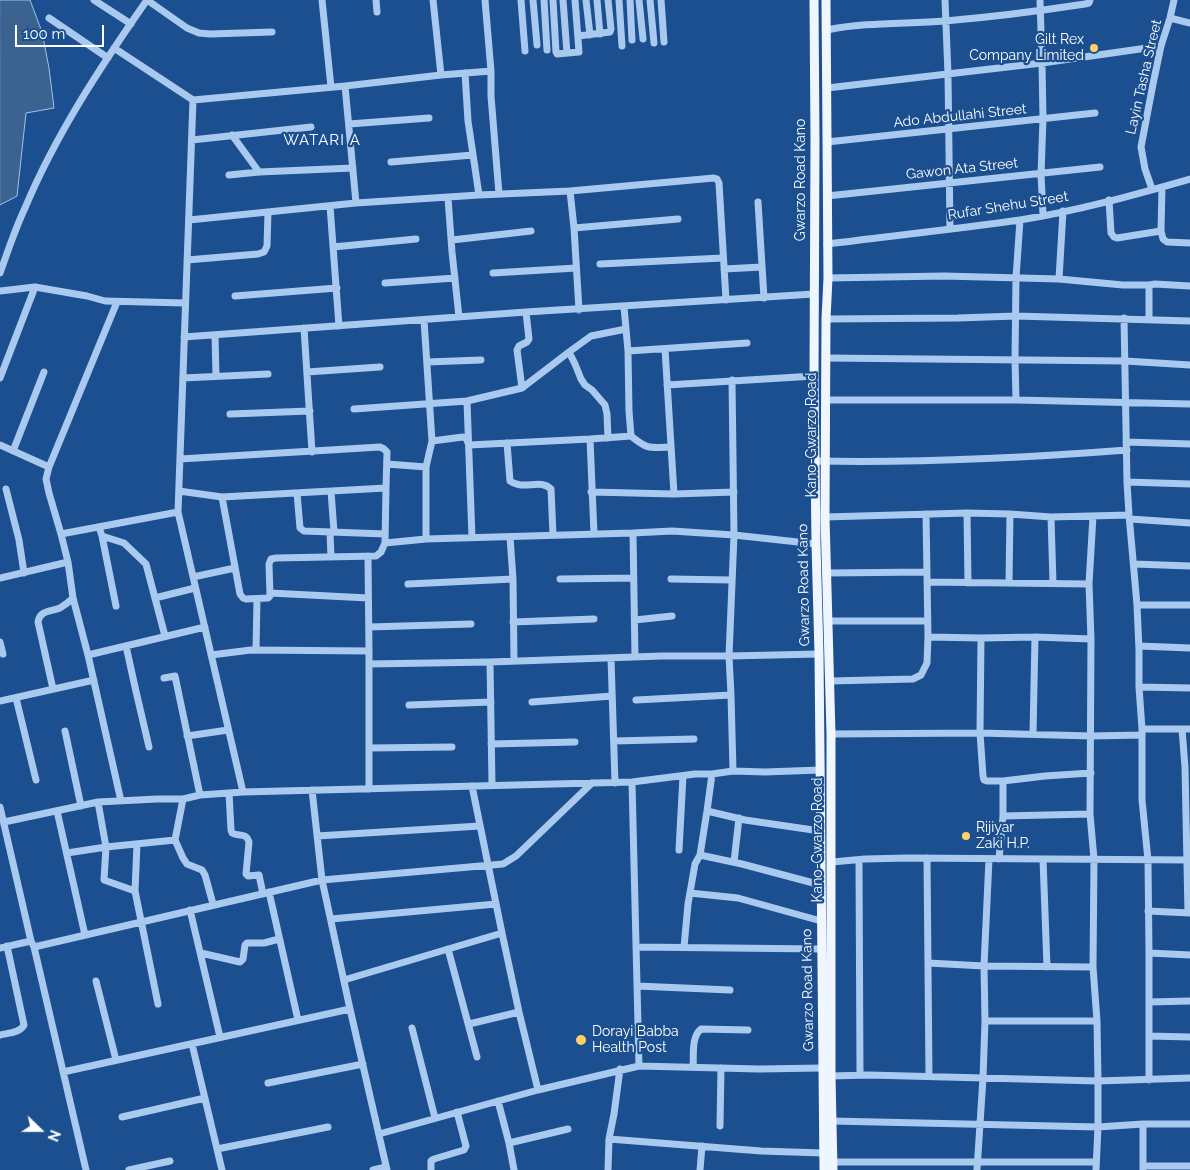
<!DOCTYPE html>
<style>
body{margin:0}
#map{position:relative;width:1190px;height:1170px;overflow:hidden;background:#1b4f8f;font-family:Raleway,sans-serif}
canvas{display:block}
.north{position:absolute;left:15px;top:1105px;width:50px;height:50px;-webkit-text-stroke:4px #1b4f8f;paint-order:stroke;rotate:112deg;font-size:14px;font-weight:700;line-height:20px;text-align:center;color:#fff}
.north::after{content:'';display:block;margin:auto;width:18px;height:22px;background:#fff;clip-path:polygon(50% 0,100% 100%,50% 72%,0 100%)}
.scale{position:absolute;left:15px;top:25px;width:89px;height:22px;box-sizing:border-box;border:2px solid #fff;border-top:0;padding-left:6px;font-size:15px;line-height:18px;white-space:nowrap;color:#fff;-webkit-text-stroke:4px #1b4f8f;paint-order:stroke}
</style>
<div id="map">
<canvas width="1190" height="1170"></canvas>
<div class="north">N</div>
<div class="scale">100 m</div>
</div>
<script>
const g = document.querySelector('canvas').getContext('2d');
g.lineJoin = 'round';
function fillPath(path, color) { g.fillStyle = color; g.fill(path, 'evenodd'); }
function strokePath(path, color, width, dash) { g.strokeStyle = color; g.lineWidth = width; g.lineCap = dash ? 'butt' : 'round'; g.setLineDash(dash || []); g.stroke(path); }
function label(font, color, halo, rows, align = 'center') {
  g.font = font + ' Raleway,sans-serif'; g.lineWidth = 4.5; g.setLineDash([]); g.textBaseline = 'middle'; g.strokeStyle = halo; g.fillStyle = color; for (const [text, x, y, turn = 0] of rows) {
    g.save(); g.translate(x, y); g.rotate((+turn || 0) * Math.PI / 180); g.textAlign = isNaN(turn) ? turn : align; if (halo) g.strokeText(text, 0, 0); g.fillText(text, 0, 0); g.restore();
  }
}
const water = new Path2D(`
 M0 0H30L42 32 49 68 54 108 26 113 17 196 0 205Z`);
fillPath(water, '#3c6290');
strokePath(water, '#9cc4f0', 1);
strokePath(new Path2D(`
 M94 0 131 24
 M147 0 187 28 199 33 210 34 272 32
 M322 0 331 87
 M376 0 377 12
 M433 0 441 75
 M521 0 525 51
 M533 0 537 45
 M544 0 547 50
 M553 0 556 52 557 54 579 52 575 0
 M563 0 567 53
 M586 0 590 35
 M597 0 600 34
 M619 0 622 46
 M630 0 632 40
 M639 0 643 39
 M650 0 654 43
 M661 0 664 42
 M945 0 948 74 950 229
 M1040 0 1042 63 1043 119 1041 174 1043 215
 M49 18 108 58
 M1170 18 1190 23
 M827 30C865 22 906 24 945 21 992 17 1039 11 1085 4L1089 3 1090 0
 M578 36 610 32 611 29 608 0
 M114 48 193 100 345 86
 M491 71V96L499 194
 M465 73 468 121 479 195
 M827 88 1042 63 1161 46
 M193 100 178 512 243 792
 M349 124 429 118
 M232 135 259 172
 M192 140 311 127
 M827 142 1095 113
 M391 162 473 155
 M229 175 259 172 353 168
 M1162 187 1161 231 1163 239 1167 242 1190 243
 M1152 189 1145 169 1141 147 1153 84 1161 46 1170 18 1174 0
 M570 191 574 228 579 310
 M827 196 1100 167
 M448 198 452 252 459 317
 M1109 200 1111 233 1114 237 1117 238 1161 231
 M758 202 764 298
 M356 203 345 86 441 75 491 71 485 0
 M330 206 339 326
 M189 220 356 203 479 195 570 191 714 178 717 179 719 183 726 300
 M574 228 678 219
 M452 240 531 231
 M827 244C891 236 956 229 1020 220 1077 211 1134 195 1190 179
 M333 247 416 239
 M187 260 258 254 264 252 267 246 268 212
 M600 264 723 258
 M724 269 762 267
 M0 273C8 251 15 229 25 208 56 134 101 66 147 0
 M493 273 576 268
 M828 278 944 276 1059 279 1123 285H1149L1155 284 1190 286
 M1059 279 1063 211
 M385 283 455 278
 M0 291 35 287 87 296 105 301 185 303
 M235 296 337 288
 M117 302 49 467 46 479 49 493 61 534 68 562 73 598 88 655 121 801
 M1124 318 1127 482 1129 515 1137 605 1139 650V687L1142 729V800L1148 860 1149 953V1080
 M826 319 958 318 1016 316 1190 321
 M1149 319V285
 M424 320 432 441
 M304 328 312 452
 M215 335 216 376
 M184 337 526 312 814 294
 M665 349 674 494
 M628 351 747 343
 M569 352 591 336 626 329
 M826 358 1125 361 1190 365
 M427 362 481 360
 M307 372 380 367
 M0 378 35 287
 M183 378 268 374
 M732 380 734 535 729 656 731 695 733 771
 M667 385 814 376
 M522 388 517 350 519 346 527 342 529 339 526 312
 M826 400H1016L1190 404
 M1016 400 1015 359 1016 278 1020 220
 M467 401 522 388 569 352 575 364 581 379 585 385 592 390 605 405 607 414 608 438
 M354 409 467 401 472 538
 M230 414 310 411
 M631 436C648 450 650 448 671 447
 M590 439 594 534
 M1126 442 1190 444
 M507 443 510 481C524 491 540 478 551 489L553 535
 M0 445 49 467
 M13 451 44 372
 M180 459 380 447 384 449 387 452 386 488
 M816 461C919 463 1023 458 1127 450
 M387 464 426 467
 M1127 482 1190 484
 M6 489 19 540 24 573
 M179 491 222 497 240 594 243 598 246 599 268 598 270 596 269 564 271 559 276 558 376 556 381 552 385 543 426 539 633 533 672 531 734 535 816 544
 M331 491 334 532
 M591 492 674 494 734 492
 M297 493 300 528 304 531 385 534
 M222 497 386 488 385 543
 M967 513 968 583
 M1093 516 1089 584 1091 639 1090 814 1094 859 1093 967 1097 1021 1098 1081V1127L1096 1170
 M825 517 967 513 1010 514 1051 517 1129 515
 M1051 517 1053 583
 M1130 519 1190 523
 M99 527 102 536 116 606
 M330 532 331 557
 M633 533 635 657
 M61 534 178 512
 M102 536 124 543 146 564 165 636
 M510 537 513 579 514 660
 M426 539V467L432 441 463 437 466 438 469 445 590 439 631 436 629 411 628 351 624 307
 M368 556 369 651V789
 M1134 564 1190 566
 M827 573 926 572
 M193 577 235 568
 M0 578 68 562
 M560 579 633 578
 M671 579 732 580
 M927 582 1089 584
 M1009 583 1010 514
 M408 584 513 579
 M270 593 368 598
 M155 598 195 588
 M1137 605H1190
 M635 620 672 616
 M828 621H927
 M513 622 594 619
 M369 627 471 624
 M928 637 981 638 1035 637 1091 639
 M981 638 980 733 983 776 984 780 987 781H1003
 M0 642 3 654
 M126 646 135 687 149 747
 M1139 646 1190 648
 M256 650 257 599
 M88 655 205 627
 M211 655 251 650 369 651
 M611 658 615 783
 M490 662 492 785
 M369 664 490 662 662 656H729L819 654
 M164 678 175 676 200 795
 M830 681 913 679 921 675 927 663 928 637 926 514
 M1139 687 1190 688
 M53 689 38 622C40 610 50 612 60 608 65 605 69 602 73 598
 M16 698 36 780
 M636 700 731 695
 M0 701 94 680
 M532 702 612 696
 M409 705 491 702
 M1142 729H1190
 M1182 729 1185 767 1188 913
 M65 731 81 806
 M831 734 980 733 1091 736 1142 735
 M1033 734 1035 637
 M187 736 228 730
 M614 741 694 739
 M491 744 575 742
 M369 748 452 747
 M632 782 639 1066
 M472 786 502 933
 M312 790 322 880 350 1009 387 1170
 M229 793 231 830 232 833C239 837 246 832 249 842L246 874 248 876 259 875 263 894
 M183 799 175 840 183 858 187 864 202 870 205 875 213 904
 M98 802 106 847 104 880 135 891
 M0 807 31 941 34 947 86 1170
 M57 811 85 935
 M707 811 745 820 820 831
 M1003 816 1090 814
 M4 822 98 802 157 799H183L200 795 243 792 632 782 695 774H712L733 771 765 772 820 770
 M317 836 480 826
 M137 844 135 891 158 1004
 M679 850 683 776
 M67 853 106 847 175 840
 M700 855 742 864 821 885
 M927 858 929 1076
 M999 859 1003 816V781L1045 776 1091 773
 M1043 859 1047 967
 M859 860 860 1075
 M734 862 739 818
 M832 862 865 859 908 858 1190 860
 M269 892 298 1020
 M690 893 738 898 821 921
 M190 910 220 1037
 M1148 911 1190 913
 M331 919 496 904
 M34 947 322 880 503 864 516 856 592 783
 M636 947 821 949
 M684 947 688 904 695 864 700 855 707 811 712 774
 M0 948 31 941
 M448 949 477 1057
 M201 953 240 962 243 959 245 945 247 943H264L279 939
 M1149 953 1190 955
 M928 963 984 966 1093 967
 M344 980 502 933 519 1012 538 1090
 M96 981 116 1060
 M637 986 730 990
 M1149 1002 1190 1001
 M985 1021H1097
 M469 1024 519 1012
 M412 1028 435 1118
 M0 1035C8 1033 20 1033 24 1025L7 946
 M1149 1036 1190 1037
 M192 1044 222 1170
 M693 1067C694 1055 691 1037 701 1029L748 1030
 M63 1072 350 1009
 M831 1076 869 1075 1098 1081 1190 1078
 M268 1083 363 1064
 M498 1101 509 1143 514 1170
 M122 1117 205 1098
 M832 1121 1098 1127 1143 1124H1190
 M1143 1124V1170
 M720 1126 721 1068
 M379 1134 538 1090 639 1066 759 1069 822 1068
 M609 1139 761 1151 823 1153
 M509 1143 568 1129
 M217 1149 328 1127
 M833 1162H1096
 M1143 1166H1190
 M129 1170 170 1161
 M373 1170 386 1167
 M431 1170V1161L434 1159 464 1150 466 1146 457 1112
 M608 1170 609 1139 614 1114 620 1069
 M700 1170 702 1146
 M977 1170 983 1078 985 1021 984 966 989 859`), '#a9c9ee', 7);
strokePath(new Path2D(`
 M814 0 815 140 814 376 816 544 819 654 824 1170
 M826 0 828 278 826 319 825 517 831 734V1076L833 1170`), '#f0f6ff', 9);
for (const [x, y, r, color] of [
 [1094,48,5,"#ffd166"],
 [966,836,5,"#ffd166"],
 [581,1040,6,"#ffd166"]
]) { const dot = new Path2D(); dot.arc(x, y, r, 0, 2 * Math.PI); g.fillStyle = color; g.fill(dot); strokePath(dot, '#1b4f8f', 2); }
label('14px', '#fff', '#1b4f8f', [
 ["Gilt Rex",1084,40,"right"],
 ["Company Limited",1084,56,"right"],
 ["Rijiyar",976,828],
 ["Zaki H.P.",976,844],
 ["Dorayi Babba",592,1032],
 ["Health Post",592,1048]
], 'left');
label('14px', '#fff', '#1b4f8f', [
 ["Layin Tasha Street",1144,77,-77],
 ["Ado Abdullahi Street",960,116,-6],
 ["Gawon Ata Street",962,169,-6],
 ["Gwarzo Road Kano",801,180,-90],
 ["Rufar Shehu Street",1008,206,-9],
 ["Kano-Gwarzo Road",812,435,-90],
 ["Gwarzo Road Kano",804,585,-91],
 ["Kano-Gwarzo Road",818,840,-90],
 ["Gwarzo Road Kano",808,990,-91]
]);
g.letterSpacing = '1px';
label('15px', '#fff', '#1b4f8f', [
 ["WATARI A",322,140]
]);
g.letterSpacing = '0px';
</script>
